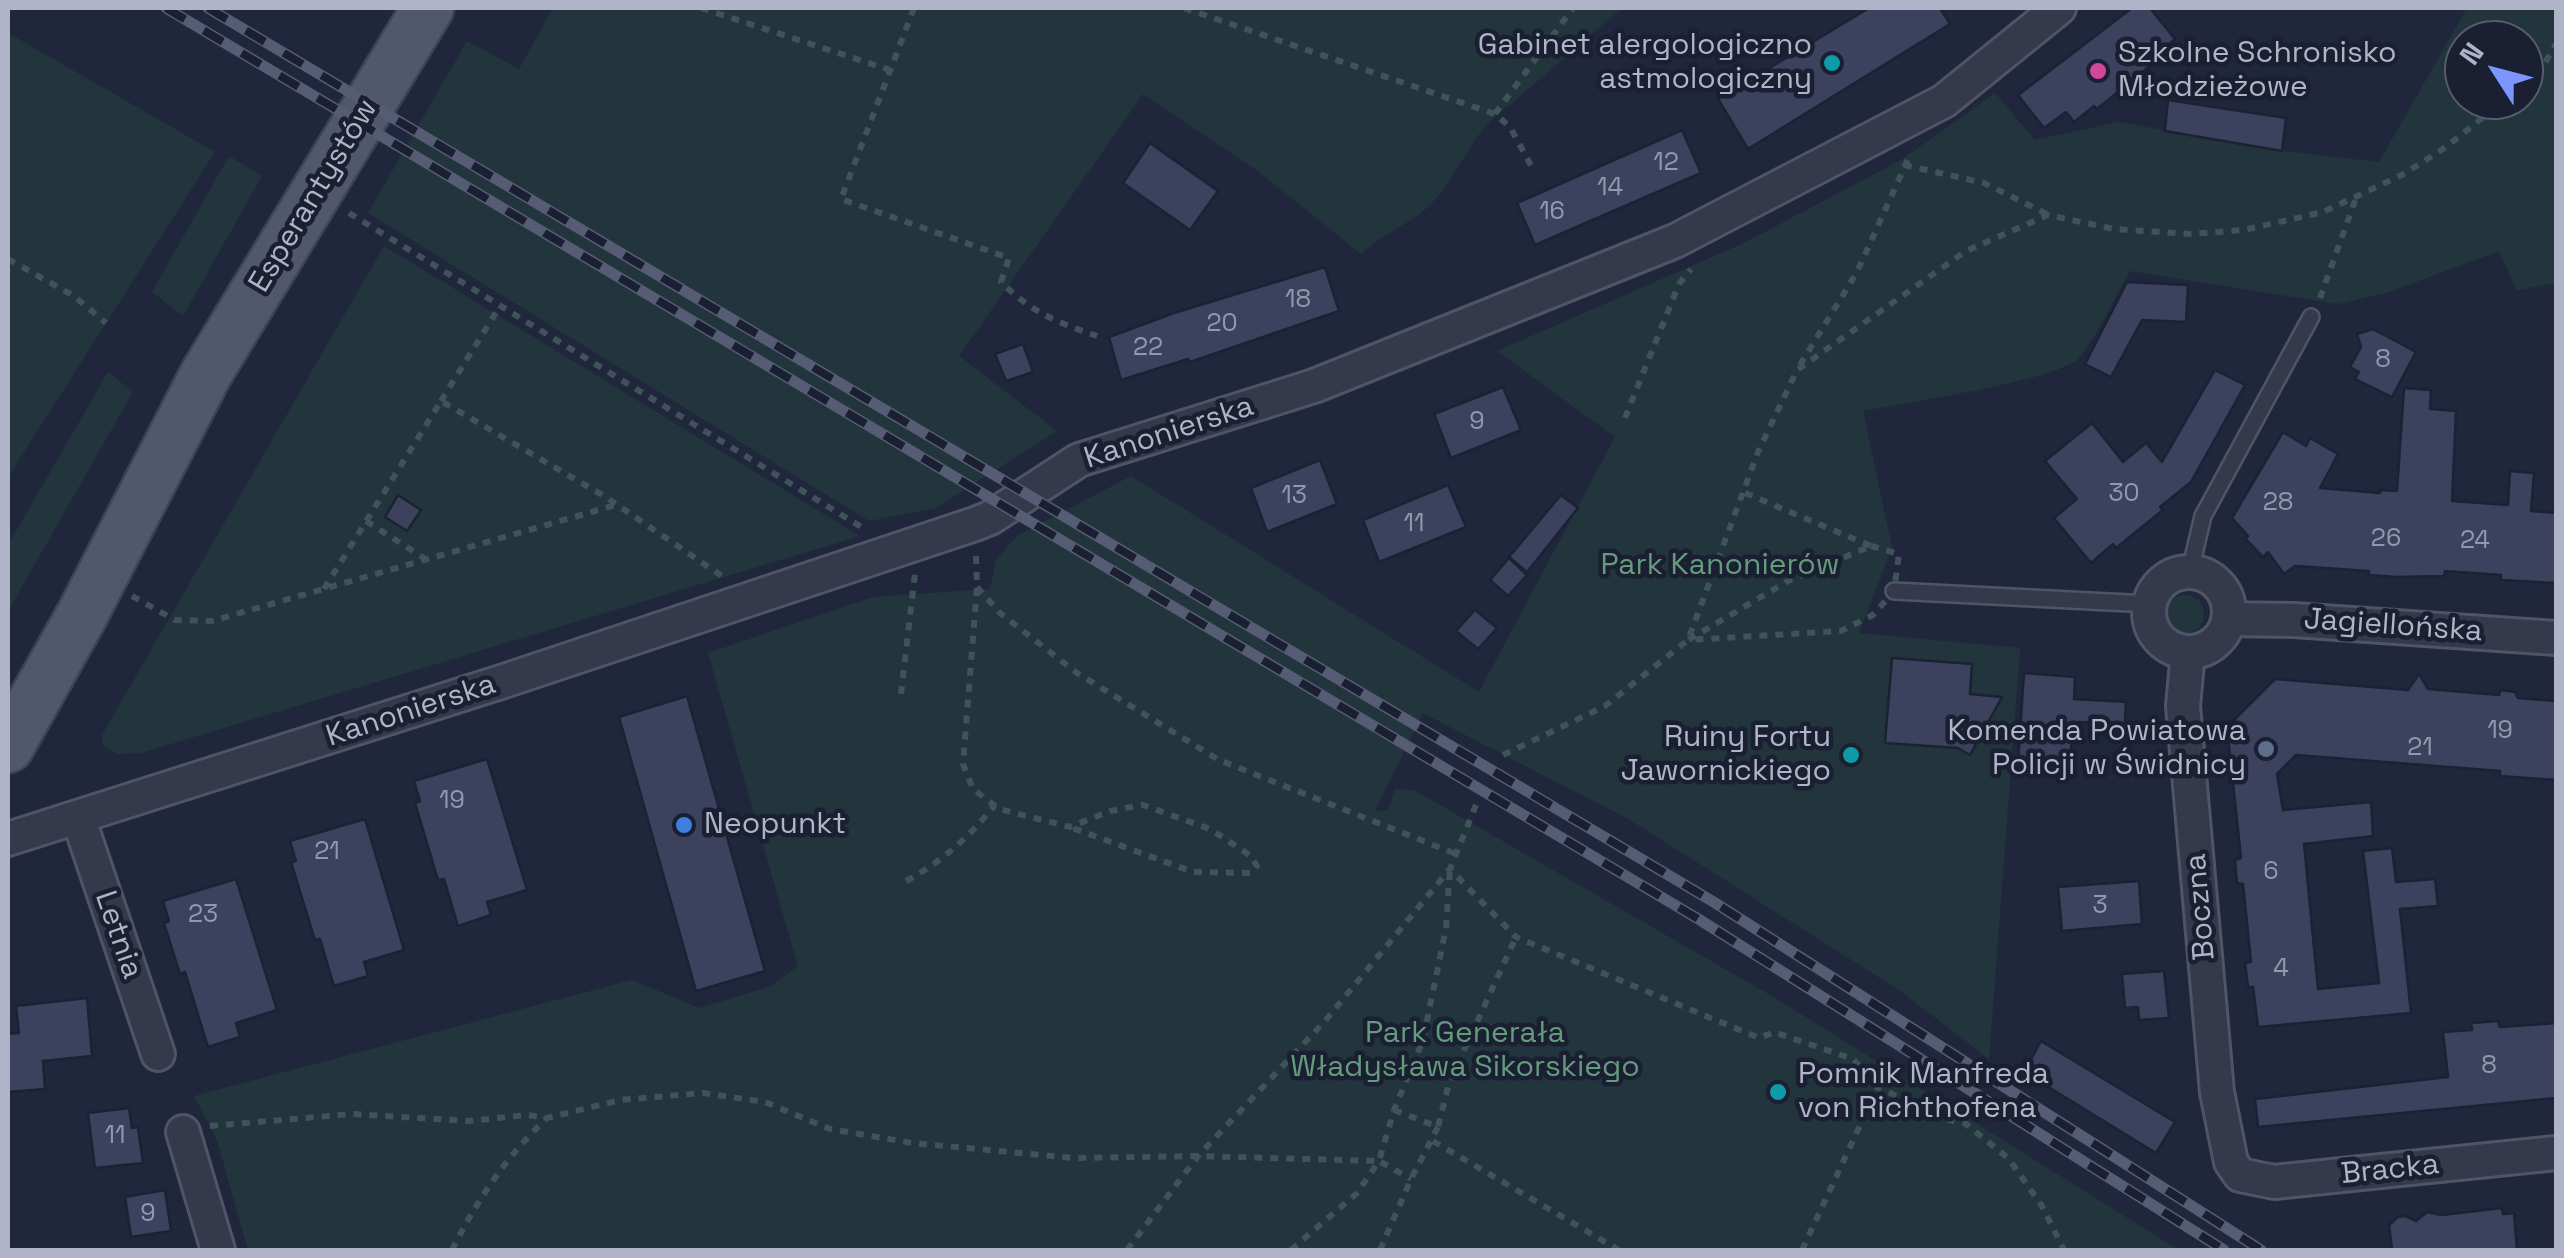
<!DOCTYPE html>
<meta charset="utf-8">
<style>
body{margin:0}
#map{position:relative;width:2564px;height:1258px;overflow:hidden;background:#20273c;font-family:"Space Grotesk",sans-serif}
canvas{display:block}
.frame{position:absolute;inset:0;border:10px solid #afb4c8;pointer-events:none}
.north{position:absolute;left:2444px;top:20px;width:100px;height:100px;box-sizing:border-box;background:#1a1f31;border:2px solid #565b6d;border-radius:50%;rotate:306deg;font-size:28px;font-weight:700;line-height:40px;text-align:center;color:#afb4c8}
.north::after{content:'';display:block;margin:auto;width:35px;height:45px;background:#7d96ff;clip-path:polygon(50% 0,100% 100%,50% 72%,0 100%)}
</style>
<div id="map">
<canvas width="2564" height="1258"></canvas>
<div class="frame"></div>
<div class="north">N</div>
</div>
<script>
const g = document.querySelector('canvas').getContext('2d');
g.lineJoin = 'round';
function fillPath(path, color) { g.fillStyle = color; g.fill(path, 'evenodd'); }
function strokePath(path, color, width, dash) { g.strokeStyle = color; g.lineWidth = width; g.lineCap = dash ? 'butt' : 'round'; g.setLineDash(dash || []); g.stroke(path); }
function label(font, color, halo, rows, align = 'center') {
  g.font = font + ' "Space Grotesk",sans-serif'; g.lineWidth = 9; g.setLineDash([]); g.textBaseline = 'middle'; g.strokeStyle = halo; g.fillStyle = color; for (const [text, x, y, turn = 0] of rows) {
    g.save(); g.translate(x, y); g.rotate((+turn || 0) * Math.PI / 180); g.textAlign = isNaN(turn) ? turn : align; if (halo) g.strokeText(text, 0, 0); g.fillText(text, 0, 0); g.restore();
  }
}
fillPath(new Path2D(`
 M553 8H1622L1511 104C1474 126 1461 172 1432 203 1413 223 1382 234 1361 254L1259 172 1143 94 959 356 1057 431 936 508 869 521 368 213 467 41 519 69Z
 M2467 8H2556V283L2517 290 2499 251 2389 292 2338 304 2130 271C2118 292 2093 343 2079 358 2056 381 1902 403 1863 411L1892 547 1859 633 2020 648 1989 1059 1899 990 1630 820 1423 713 1375 811 1388 810 1395 789 1414 790 1777 999 2179 1250H248L217 1140 194 1096 632 980 699 1008 769 987 798 966 708 653 873 597 990 589 996 560 1017 536 1131 476 1479 692 1615 437 1497 351 1744 243 1901 160 1995 93 2035 140 2118 122 2282 151 2379 162ZM2464 40H2524V100H2464Z
 M8 33 215 152 8 477Z
 M229 156 262 176 183 316 152 292Z
 M384 246 860 536 141 753 117 754 103 745 102 735Z
 M108 372 133 392 8 611V545Z
 M2166 614a19 19 0 1 1 38 0a19 19 0 1 1-38 0Z`), '#22353d');
const building = new Path2D(`
 M1869 8H1940L1950 24 1748 149 1718 99Z
 M2132 8H2150L2175 39 2153 58 2156 61 2097 109 2094 106 2074 122 2066 112 2044 128 2018 95Z
 M2168 100 2286 118 2282 151 2165 131Z
 M1682 130 1701 173 1535 245 1517 203Z
 M1150 143 1218 191 1190 230 1123 183Z
 M1325 267 1339 311 1190 362 1188 359 1121 380 1109 337 1174 313Z
 M2127 282 2188 285 2186 322 2142 320 2111 377 2085 364Z
 M2373 329 2416 352 2392 397 2355 379 2359 372 2350 367 2361 347 2357 334Z
 M1023 344 1033 372 1006 381 995 354Z
 M2215 370 2245 385 2191 482 2160 507 2163 510 2116 548 2113 544 2091 563 2054 518 2077 499 2045 461 2092 423 2123 462 2146 443 2162 462Z
 M1503 387 1521 430 1451 458 1434 414Z
 M2404 388 2431 390 2430 409 2456 411 2452 501 2508 505 2510 471 2534 473 2531 511 2556 513V583L2501 580V575L2445 571 2444 576 2396 577 2369 575V571L2295 566 2284 574 2268 552 2263 557 2245 538 2248 536 2232 518 2283 432 2306 446 2310 438 2338 454 2320 488 2380 493V490L2397 491Z
 M1320 460 1337 504 1267 532 1251 488Z
 M1448 485 1466 527 1379 562 1363 520Z
 M398 495 421 510 407 531 385 517Z
 M1561 495 1578 508 1527 572 1509 557Z
 M1509 558 1527 575 1508 596 1490 580Z
 M1475 610 1497 628 1478 649 1456 631Z
 M1892 658 1972 664 1970 694 2002 697 1970 755 1958 748 1885 743Z
 M2024 673 2075 677 2074 699 2126 702 2125 723 2073 722 2070 765 2018 762Z
 M2419 674 2428 689 2499 695 2501 690 2515 692 2518 698 2556 701V780L2500 776V771L2296 755 2277 774 2283 810 2371 802 2373 836 2304 844 2318 989 2379 983 2363 851 2392 848 2396 882 2435 879 2438 906 2400 909 2411 1013 2258 1027 2253 987H2248L2245 963 2251 962 2243 884 2237 883 2235 860 2241 858 2227 727 2275 679 2408 690Z
 M687 696 765 971 696 991 619 717Z
 M487 759 527 890 487 902 491 915 458 926 444 879 438 880 415 803 420 801 414 781Z
 M365 819 404 950 364 962 368 976 334 986 320 939 315 940 291 862 296 861 290 841Z
 M236 879 277 1010 236 1023 240 1037 208 1047 185 972 180 974 164 923 169 921 163 901Z
 M2139 881 2142 924 2062 931 2058 887Z
 M2164 971 2169 1018 2139 1020 2138 1007 2125 1008 2122 974Z
 M87 998 92 1056 43 1061 45 1089 8 1092V1034L19 1033 16 1006Z
 M2498 1021 2500 1027 2556 1023V1098L2258 1127 2255 1099 2448 1077 2443 1032 2472 1030 2471 1023Z
 M2041 1041 2175 1122 2156 1153 2024 1072Z
 M129 1108 132 1128 138 1127 143 1163 95 1168 88 1113Z
 M165 1190 171 1231 131 1237 125 1197Z
 M2502 1208 2503 1214 2514 1213 2517 1250H2392L2389 1225 2398 1217 2405 1216 2416 1221 2427 1212 2442 1215Z`);
fillPath(building, '#3c425d');
strokePath(building, '#1c2133', 2.5);
const service = new Path2D(`
 M2190 571 2203 516 2311 317
 M1894 591 2149 604`);
const minor = new Path2D(`
 M2149 612a40 40 0 1 1 80 0a40 40 0 1 1-80 0Z
 M2228 619 2294 620 2556 638
 M2188 652 2183 706 2217 1092 2231 1162 2240 1175 2274 1182 2556 1153
 M78 817 158 1054
 M8 839 504 681 975 524 990 518 1079 460 1314 386 1675 241 1944 101 2059 8
 M183 1132 218 1250`);
const primary = new Path2D(`
 M8 747 82 615 206 374 428 8`);
strokePath(service, '#4f5467', 20);
strokePath(minor, '#4f5467', 38);
strokePath(primary, '#3d4255', 55);
strokePath(new Path2D(`
 M701 8 890 70
 M914 8 841 199 1009 258 1001 282C1031 312 1058 323 1097 336
 M1184 8 1495 114 1510 127 1534 171
 M2524 85 2539 73 2556 44
 M1495 114 1573 8
 M1904 165 1984 183 2047 214
 M349 213 863 528
 M8 259 74 296 106 323
 M2320 298 2356 198
 M1800 365 1857 272 1910 155
 M441 401 500 306
 M1625 418 1679 284 1691 269
 M1745 493 1871 546
 M366 521 424 558
 M1871 546 1899 554 1894 591 1873 615 1841 631 1688 640 1788 581Z
 M976 556 977 587 963 764 973 789 999 809 1070 827 1110 811 1143 805 1210 829 1251 856 1257 866 1250 873 1193 872 1070 827
 M977 587 1000 613 1077 673 1219 760 1456 854
 M324 589 441 401 604 496 722 576
 M132 596 175 620 212 621 616 505
 M901 694 915 573
 M1503 755 1605 706 1688 640 1758 452 1797 370 1966 251 2048 215 2114 229 2191 234 2244 230 2323 212 2402 175 2446 147 2505 100
 M1476 805 1450 869 1516 937 1759 1038 1774 1032 1853 1059 1878 1087
 M906 881C943 861 968 838 995 805
 M1394 1110 1438 1127 1449 1083 1516 937
 M210 1126 353 1114 469 1121 527 1115 547 1118 620 1100 703 1093 765 1102 830 1129 912 1143 1074 1158 1198 1156 1379 1161 1394 1110 1423 1040 1446 928 1450 869
 M1433 1141 1619 1250
 M452 1250C477 1200 506 1157 547 1118
 M1127 1250 1198 1156 1325 1021 1449 870
 M1291 1250 1357 1193 1379 1161 1411 1179
 M1380 1250 1411 1179 1438 1127
 M1802 1250 1878 1087 1941 1118 1966 1124 2009 1159 2042 1206 2064 1250`), '#40525a', 6, [8, 8]);
strokePath(service, '#34394c', 15);
strokePath(minor, '#34394c', 32);
strokePath(primary, '#52586c', 50);
const rail = new Path2D(`
 M166 8 1700 920 2224 1250
 M208 8 1712 901 2261 1250`);
strokePath(rail, '#565c74', 11);
strokePath(rail, '#1a1f31', 8, [22]);
for (const [x, y, r, color] of [
 [1832,63,10,"#0f9aa8"],
 [2098,71,10,"#d1479c"],
 [2266,749,10,"#5c6f8a"],
 [1851,755,10,"#0f9aa8"],
 [684,825,10,"#3f7fe0"],
 [1778,1092,10,"#0f9aa8"]
]) { const dot = new Path2D(); dot.arc(x, y, r, 0, 2 * Math.PI); g.fillStyle = color; g.fill(dot); strokePath(dot, '#1a1f31', 4); }
label('25px', '#9298ad', null, [
 ["12",1666,163],
 ["14",1610,188],
 ["16",1552,212],
 ["18",1298,300],
 ["20",1222,324],
 ["22",1148,348],
 ["8",2383,360],
 ["9",1477,422],
 ["30",2124,494],
 ["13",1294,496],
 ["28",2278,503],
 ["11",1414,524],
 ["26",2386,539],
 ["24",2475,541],
 ["19",2500,731],
 ["21",2420,748],
 ["19",452,801],
 ["21",327,852],
 ["6",2271,872],
 ["3",2100,906],
 ["23",203,915],
 ["4",2281,969],
 ["8",2489,1066],
 ["11",115,1136],
 ["9",148,1214]
]);
label('30px', '#afb4c8', '#1a1f31', [
 ["Gabinet alergologiczno",1812,46],
 ["astmologiczny",1812,80],
 ["Szkolne Schronisko",2118,54,"left"],
 ["Młodzieżowe",2118,88,"left"],
 ["Komenda Powiatowa",2246,732],
 ["Policji w Świdnicy",2246,766],
 ["Ruiny Fortu",1831,738],
 ["Jawornickiego",1831,772],
 ["Neopunkt",704,825,"left"],
 ["Pomnik Manfreda",1798,1075,"left"],
 ["von Richthofena",1798,1109,"left"]
], 'right');
label('30px', '#afb4c8', '#1a1f31', [
 ["Esperantystów",314,196,-59],
 ["Kanonierska",1169,433,-18],
 ["Jagiellońska",2393,626,4],
 ["Kanonierska",411,711,-18],
 ["Boczna",2201,907,-95],
 ["Letnia",118,935,71],
 ["Bracka",2390,1170,-6]
]);
label('30px', '#649b7c', '#1a1f31', [
 ["Park Kanonierów",1720,566],
 ["Park Generała",1465,1034],
 ["Władysława Sikorskiego",1465,1068]
]);
</script>
